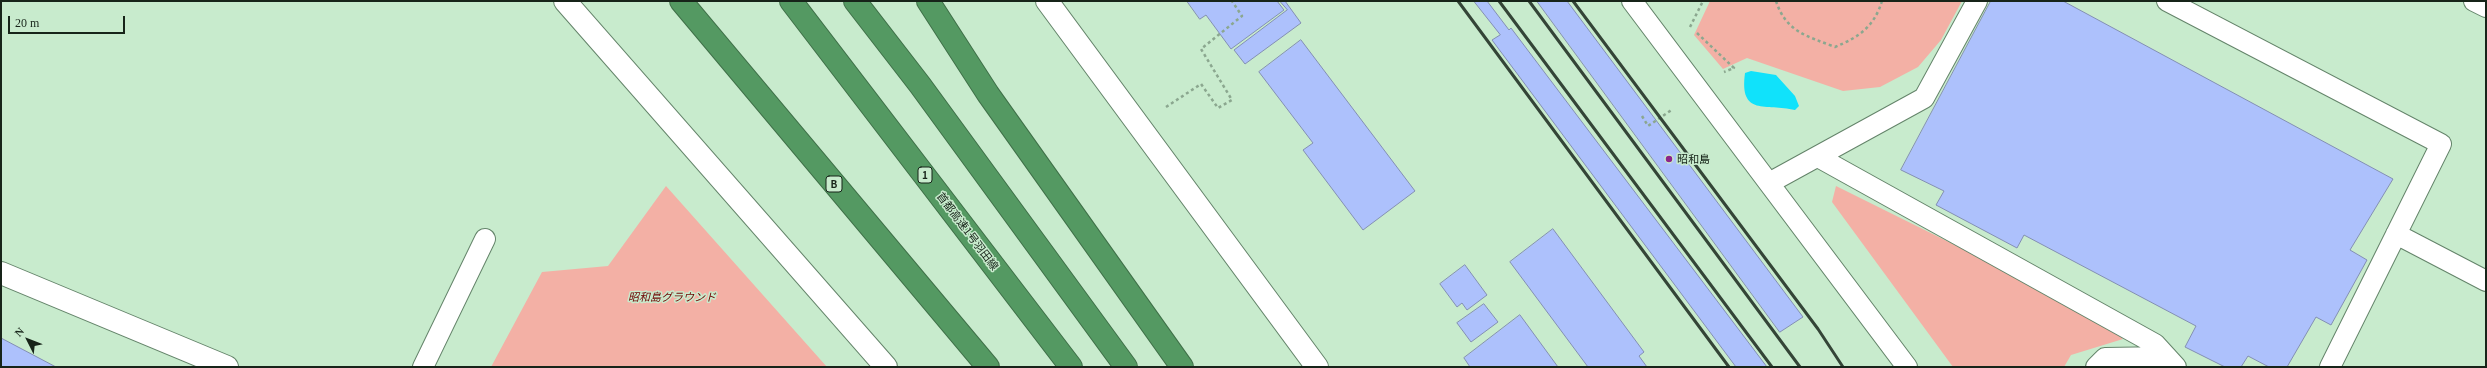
<!DOCTYPE html>
<meta charset="utf-8">
<style>
body{margin:0}
#map{position:relative;width:2487px;height:368px;overflow:hidden;background:#c8ebcd;font-family:Georgia,serif}
canvas{display:block}
.frame{position:absolute;inset:0;border:2px solid #172419;pointer-events:none}
.north{position:absolute;left:8px;top:320px;width:40px;height:40px;-webkit-text-stroke:3px #c8ebcd;paint-order:stroke;rotate:312deg;font-size:11px;font-weight:700;line-height:16px;text-align:center;color:#172419}
.north::after{content:'';display:block;margin:auto;width:14px;height:18px;background:#172419;clip-path:polygon(50% 0,100% 100%,50% 72%,0 100%)}
.scale{position:absolute;left:8px;top:16px;width:117px;height:18px;box-sizing:border-box;border:2px solid #172419;border-top:0;padding-left:5px;font-size:12px;line-height:14px;white-space:nowrap;color:#172419;-webkit-text-stroke:3px #c8ebcd;paint-order:stroke}
</style>
<div id="map">
<canvas width="2487" height="368"></canvas>
<div class="frame"></div>
<div class="north">N</div>
<div class="scale">20 m</div>
</div>
<script>
const g = document.querySelector('canvas').getContext('2d');
g.lineJoin = 'round';
function fillPath(path, color) { g.fillStyle = color; g.fill(path, 'evenodd'); }
function strokePath(path, color, width, dash) { g.strokeStyle = color; g.lineWidth = width; g.lineCap = dash ? 'butt' : 'round'; g.setLineDash(dash || []); g.stroke(path); }
function label(font, color, halo, rows, align = 'center') {
  g.font = font + ' Georgia,"Noto Sans JP",serif'; g.lineWidth = 3; g.setLineDash([]); g.textBaseline = 'middle'; g.strokeStyle = halo; g.fillStyle = color; for (const [text, x, y, turn = 0] of rows) {
    g.save(); g.translate(x, y); g.rotate((+turn || 0) * Math.PI / 180); g.textAlign = isNaN(turn) ? turn : align; if (halo) g.strokeText(text, 0, 0); g.fillText(text, 0, 0); g.restore();
  }
}
fillPath(new Path2D(`
 M1710 1H1962L1941 40 1918 67 1880 87 1843 91 1747 58 1723 69 1694 35Z
 M666 186 827 367H491L542 272 608 266Z
 M1836 186 2100 317 2123 339 2071 355 2064 367H1953L1832 202Z`), '#f3b0a5');
fillPath(new Path2D(`
 M1751 71 1776 75 1795 96 1799 106 1795 110C1766 103 1739 117 1745 73Z`), '#10e2fb');
const building = new Path2D(`
 M1187 1H1277L1284 10 1231 49 1206 15 1200 19Z
 M1280 1H1285L1301 23 1245 64 1234 50 1287 10Z
 M1474 1H1487L1509 30 1511 28 1767 367H1736L1492 40 1500 35Z
 M1537 1H1567L1803 317 1780 332Z
 M1991 1H2063L2393 179 2350 250 2367 260 2331 325 2316 317 2287 367H2269L2248 356 2241 367H2225L2185 347 2196 326 2024 235 2017 248 1936 205 1944 191 1901 170Z
 M1301 40 1415 191 1363 230 1303 150 1313 143 1259 72Z
 M1553 229 1644 352 1639 356 1647 367H1588L1510 262Z
 M1465 265 1487 295 1467 310 1462 303 1457 307 1440 284Z
 M1484 304 1498 322 1471 342 1457 323Z
 M1520 315 1558 367H1470L1464 358Z
 M1 338 56 367H1Z`);
fillPath(building, '#adc1fc');
strokePath(building, '#838fb2', 1);
const service = new Path2D(`
 M1632 1 1907 367
 M2167 1 2441 144 2330 367
 M2474 1 2486 7
 M1818 157 2155 344 2176 367
 M1769 183 1924 98 1977 1
 M2396 234 2486 281
 M423 367 485 239
 M2096 367 2105 358 2167 357`);
const minor = new Path2D(`
 M1 273 227 367`);
const tertiary = new Path2D(`
 M565 1 886 367
 M1047 1 1317 367`);
const motorway = new Path2D(`
 M681 1 988 367
 M791 1 1071 367
 M855 1 920 85 1126 367
 M928 1 988 94 1182 367`);
strokePath(service, '#64846a', 22);
strokePath(minor, '#64846a', 24);
strokePath(tertiary, '#64846a', 24);
strokePath(motorway, '#3f7048', 24);
strokePath(new Path2D(`
 M1776 1C1786 32 1807 36 1835 47 1859 37 1874 27 1882 1
 M1690 27 1703 1
 M1697 33 1734 68 1724 72
 M1166 107 1201 84 1218 108 1232 100 1201 49 1242 16 1232 1
 M1642 116 1648 126 1673 109`), '#8ba78f', 2.5, [3, 3]);
strokePath(service, '#fff', 20);
strokePath(minor, '#fff', 22);
strokePath(tertiary, '#fff', 22);
strokePath(motorway, '#549962', 22);
strokePath(new Path2D(`
 M1458 1 1729 367
 M1499 1 1772 367
 M1529 1 1800 367
 M1573 1 1818 329 1843 367`), '#344537', 3);
for (const [x, y, r, color] of [
 [1669,159,4,"#8d248a"]
]) { const dot = new Path2D(); dot.arc(x, y, r, 0, 2 * Math.PI); g.fillStyle = color; g.fill(dot); strokePath(dot, '#c8ebcd', 1.5); }
for (const [x, y, w] of [
 [925,175,14],
 [834,184,16]
]) { const box = new Path2D(); box.roundRect(x - w / 2, y - 8, w, 16, 3); g.fillStyle = '#c8ebcd'; g.fill(box); strokePath(box, '#172419', 1); }
label('bold 10px', '#172419', null, [
 ["1",925,175],
 ["B",834,184]
]);
label('11px', '#172419', '#c8ebcd', [
 ["昭和島",1677,159]
], 'left');
label('11px', '#172419', '#c8ebcd', [
 ["首都高速1号羽田線",968,231,53]
]);
label('italic 11px', '#6f0201', '#c8ebcd', [
 ["昭和島グラウンド",672,297]
]);
</script>
